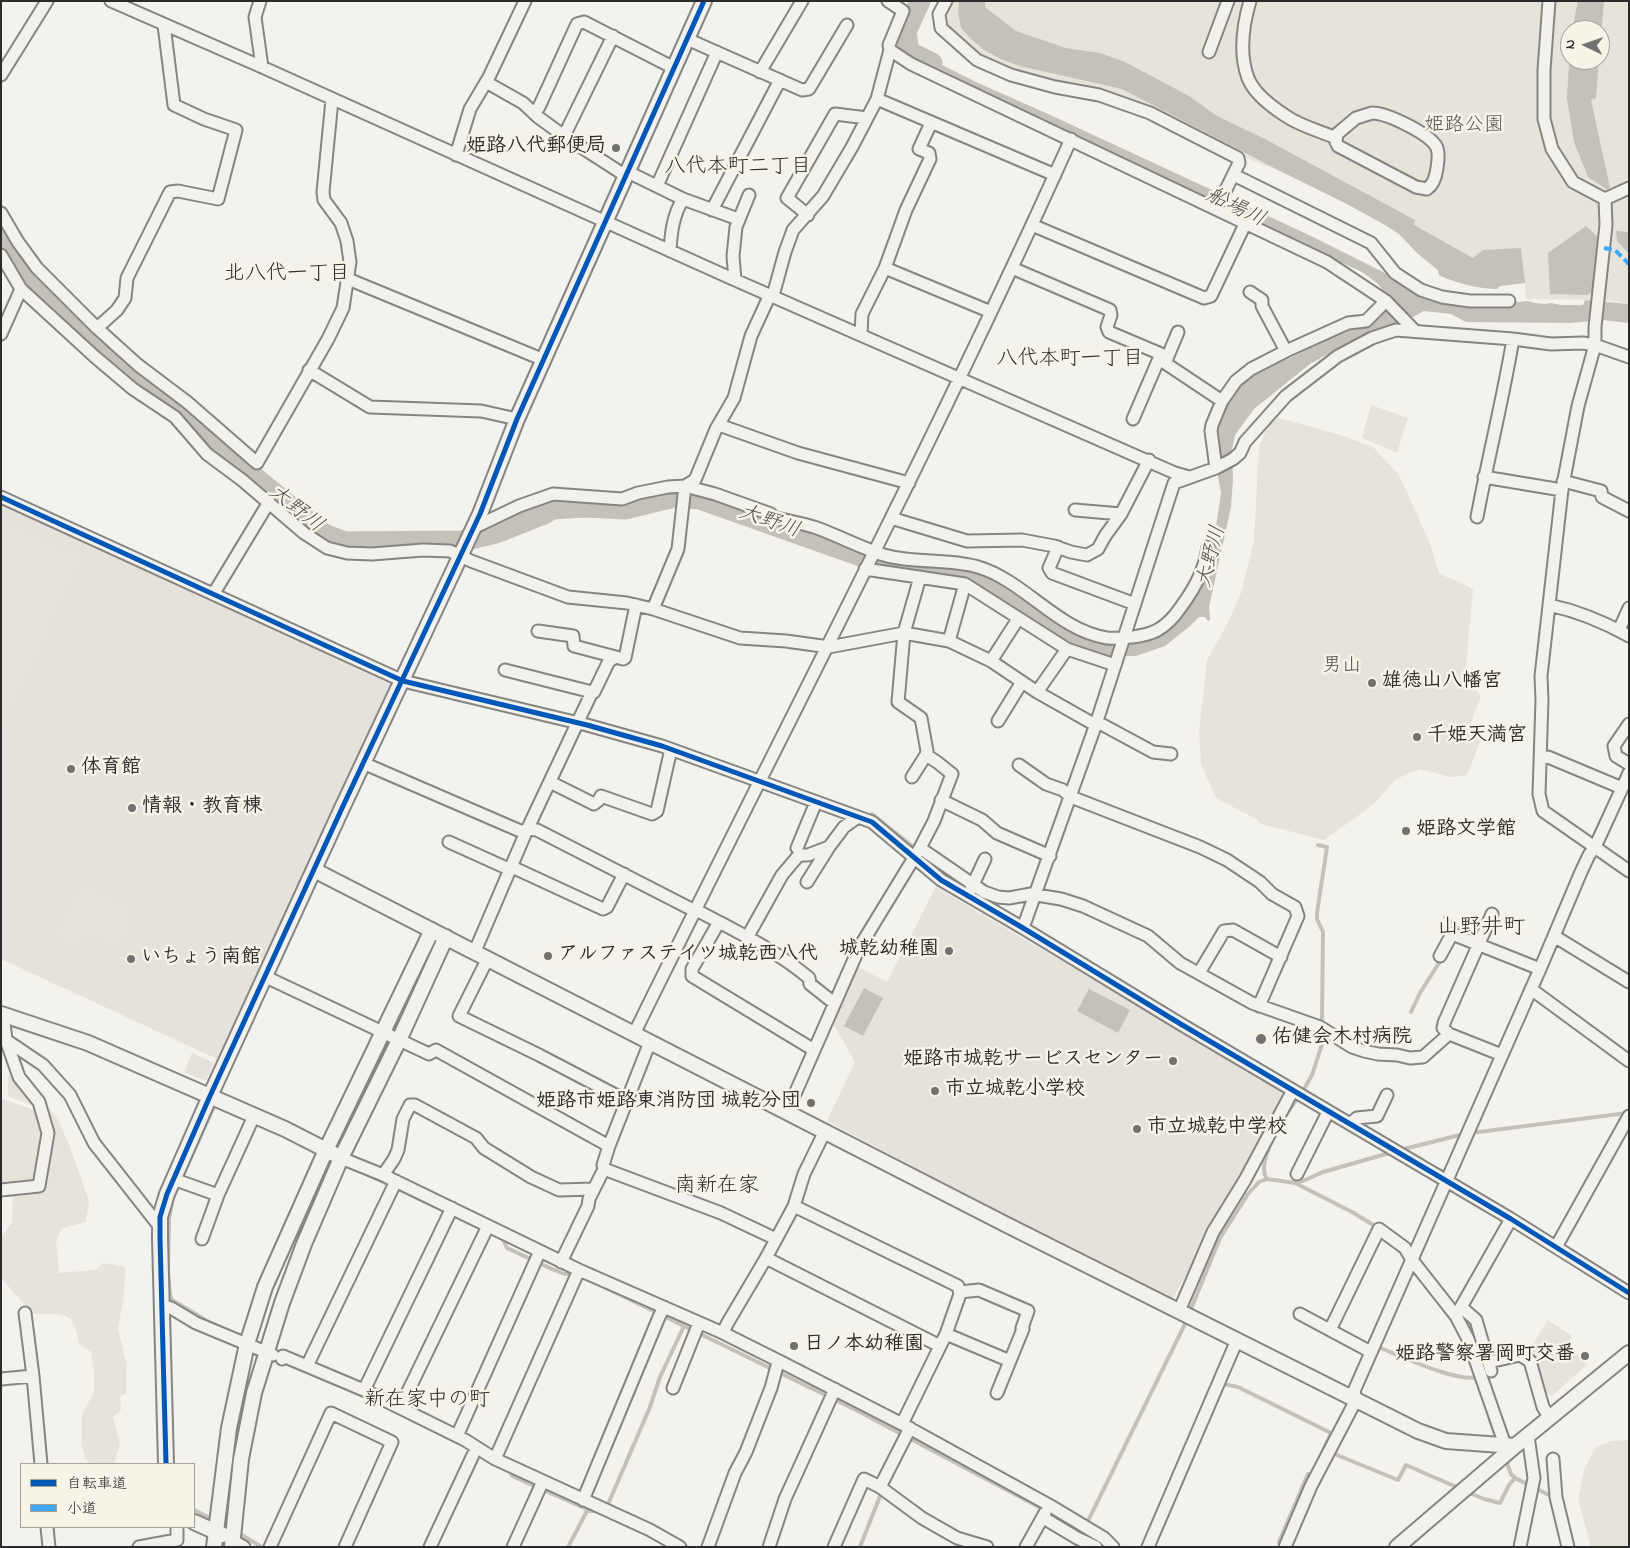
<!DOCTYPE html>
<meta charset="utf-8">
<style>
body{margin:0}
#map{position:relative;width:1630px;height:1548px;overflow:hidden;background:#f4f2ec;font-family:"Indie Flower","Klee One",sans-serif}
canvas{display:block}
.frame{position:absolute;inset:0;border:2px solid #2b2b2b;pointer-events:none}
.legend{position:absolute;left:20px;top:1463px;width:175px;height:65px;box-sizing:border-box;background:#f7f3e8;border:1px solid #a5a39c;margin:0;padding:6px 9px;list-style:none;font-size:15px;color:#2b2b2b}
.legend li{display:flex;align-items:center;gap:10px;height:25px}
.legend b{width:25px;border:1px solid #a5a39c}
.north{position:absolute;left:1560px;top:20px;width:50px;height:50px;box-sizing:border-box;background:#f7f3e8;border:1px solid #a5a39c;border-radius:50%;rotate:273deg;font-size:14px;font-weight:700;line-height:20px;text-align:center;color:#2b2b2b}
.north::after{content:'';display:block;margin:auto;width:18px;height:22px;background:#71716f;clip-path:polygon(50% 0,100% 100%,50% 72%,0 100%)}
</style>
<div id="map">
<canvas width="1630" height="1548"></canvas>
<div class="frame"></div>
<ul class="legend">
<li><b style="height:6px;background:#0057b8"></b>自転車道</li>
<li><b style="height:6px;background:#3fa9f5"></b>小道</li>
</ul>
<div class="north">N</div>
</div>
<script>
const g = document.querySelector('canvas').getContext('2d');
g.lineJoin = 'round';
function fillPath(path, color) { g.fillStyle = color; g.fill(path, 'evenodd'); }
function strokePath(path, color, width, dash) { g.strokeStyle = color; g.lineWidth = width; g.lineCap = dash ? 'butt' : 'round'; g.setLineDash(dash || []); g.stroke(path); }
function label(font, color, halo, rows, align = 'center') {
  g.font = font + ' "Indie Flower","Klee One",sans-serif'; g.lineWidth = 5; g.setLineDash([]); g.textBaseline = 'middle'; g.strokeStyle = halo; g.fillStyle = color; for (const [text, x, y, turn = 0] of rows) {
    g.save(); g.translate(x, y); g.rotate((+turn || 0) * Math.PI / 180); g.textAlign = isNaN(turn) ? turn : align; if (halo) g.strokeText(text, 0, 0); g.fillText(text, 0, 0); g.restore();
  }
}
fillPath(new Path2D(`
 M1 498 394 679 217 1059 1 959Z
 M936 887 1283 1092 1245 1167 1171 1302 827 1121 855 1062 831 1019 854 965 887 982Z
 M192 1053 214 1063 206 1081 184 1072Z`), '#e5e2db');
fillPath(new Path2D(`
 M948 1H1629V304L1604 300 1526 299 1525 283 1500 286 1497 289C1476 288 1458 284 1439 275L1438 270 1417 253 1399 234 1385 225 1347 204 1282 172 1246 158 1209 140 1084 90 1004 69 970 51 945 27 942 11ZM1570 30H1600V60H1570Z
 M1371 405 1408 418 1397 453 1362 438Z
 M1279 418 1341 435 1373 447 1399 475 1430 543 1439 574 1462 583 1473 589 1465 678 1481 696 1471 723 1485 730 1467 775 1450 777 1420 769 1396 779 1373 805 1324 840 1261 824 1258 820 1216 798 1201 764 1199 731 1207 660 1229 621 1241 593 1254 541 1259 446 1270 422Z
 M1 518 84 557 1 735Z
 M79 883 137 909 120 948 88 934 81 949 54 937Z
 M25 1075 58 1120 70 1147 89 1201 86 1222 62 1228 56 1241 59 1273 96 1270 103 1263 126 1267 124 1295 118 1328 126 1363V1393L120 1397 121 1410 113 1417 120 1444 114 1464H91L85 1459 82 1444V1414L94 1392V1371L91 1352 79 1344C75 1309 61 1314 33 1314L1 1278V1237L12 1223 13 1192 34 1184 35 1180 1 1182V1098L36 1111 34 1106 8 1096V1076Z
 M1548 1320 1572 1336 1568 1345 1587 1365 1552 1396 1541 1390 1530 1349Z
 M1629 1440V1547H1591L1578 1499 1584 1470 1596 1447 1611 1441Z`), '#e6e3da');
fillPath(new Path2D(`
 M959 1H985V7L1016 31 1066 48 1100 53 1125 62 1189 96 1217 116 1265 139 1415 220 1414 225 1473 258 1483 250 1521 248 1525 283 1500 286 1497 289C1476 288 1458 284 1439 275L1438 270 1417 253 1399 234 1385 225 1347 204 1282 172 1122 89 1020 66 1001 59 984 50 971 39 961 28 958 13Z
 M1578 1H1604L1600 50V30H1572Z
 M898 44 912 50 978 83 1046 113 1311 236 1387 274 1411 289 1499 304 1528 301 1535 303 1545 304 1551 303 1561 305H1583L1585 300 1629 304V323L1602 320 1571 323 1466 322 1451 314 1424 311 1409 319 1350 342 1310 364 1254 409 1235 435 1232 450 1233 479 1231 507 1209 607 1210 620 1208 621 1205 617H1199L1190 626 1165 646 1136 656H1105L1068 642 1020 611 1022 600 1074 632 1109 644 1140 643 1154 637 1211 560 1221 493 1218 476 1217 422 1235 390 1252 377 1271 367 1331 338 1372 321 1392 300 1377 283 1362 272 1342 263 1302 242 1228 209 910 57Z
 M1570 46V60H1599L1596 98 1591 100 1610 188 1606 189 1588 177 1574 142 1567 98Z
 M1586 226 1598 237 1594 290 1588 295 1550 294 1548 253Z
 M1616 231 1629 232V254L1617 241Z
 M864 988 883 998 863 1036 844 1026Z
 M1089 989 1130 1010 1118 1033 1077 1011Z`), '#c4c1ba');
strokePath(new Path2D(`
 M872 814 917 850
 M1318 845 1327 847 1317 913V919L1323 932 1322 1018 1319 1026
 M1445 917 1458 928 1455 934
 M1255 1009 1270 1015
 M1411 1012 1420 993 1442 958
 M216 1102 173 1198 169 1219 168 1272 170 1295 172 1300 209 1322 222 1328
 M1281 1122 1304 1089 1312 1075 1322 1044C1321 1036 1317 1032 1309 1029
 M1471 1133 1627 1113
 M1400 1150 1464 1134
 M362 1172 503 1239 507 1248 552 1269 565 1274 576 1273
 M1267 1179C1259 1168 1269 1149 1273 1137
 M1295 1183 1354 1213 1378 1228
 M602 1286 856 1410 1071 1524
 M1378 1347C1401 1356 1457 1383 1479 1377
 M1223 1384 1238 1387 1331 1433 1321 1455
 M1489 1416 1497 1440
 M1332 1451V1453L1398 1480 1406 1465 1461 1489
 M1505 1458 1511 1474 1515 1478 1553 1497
 M507 1469 510 1471 512 1476 591 1511
 M1467 1492 1484 1499 1500 1503 1509 1485 1515 1478
 M606 1509 650 1407 660 1377 684 1326
 M194 1510 214 1520
 M1086 1525 1184 1326 1220 1238 1248 1194 1259 1182 1267 1179 1295 1183 1305 1180 1323 1172 1393 1152
 M238 1533 262 1547
 M568 1547 587 1511H599
 M860 1547 882 1491
 M1075 1547 1078 1543 1080 1527
 M1281 1547 1282 1544 1279 1542 1308 1474 1311 1476 1313 1473`), '#c4c1ba', 4);
strokePath(new Path2D(`
 M920 1 906 32 909 52 932 63
 M1 236 14 257 101 349 183 412 251 474 324 534 345 542 462 541 496 533 544 514 552 509 584 507 625 509 674 497 700 499 875 561 924 570 968 574 987 581 1045 622`), '#c4c1ba', 21);
const minor = new Path2D(`
 M111 1 262 67 735 280 1175 473 1189 477
 M260 1 255 17 262 67
 M946 1 939 14 941 28 977 60 1011 75 1055 87 1099 95 1150 113 1238 158 1239 163 1217 208
 M1250 1C1243 25 1239 54 1248 78 1254 94 1272 107 1286 116 1300 126 1320 131 1336 138
 M1549 1 1544 70V119L1552 149 1573 182 1605 199
 M687 39 802 90 809 89 847 25
 M890 50 911 64 1327 262 1386 301 1414 330
 M1209 52 1228 1
 M760 72 802 1
 M1 75 47 1
 M486 82 523 103 538 117 564 136 626 176
 M877 99 1055 175
 M534 113 539 107 577 24 584 22 674 68
 M1372 113C1387 113 1431 134 1437 148 1439 154 1438 162 1437 168 1436 176 1434 184 1427 189L1416 187 1338 146 1336 142 1337 134 1356 118Z
 M564 136 613 36
 M456 155 470 109 489 77 525 1
 M628 172 683 199 738 219
 M1234 175 1371 243 1395 273 1421 290 1442 297 1470 301H1509
 M657 186 717 52
 M1605 199 1606 225 1595 327V345L1578 406 1562 490 1541 676 1542 700 1539 794 1543 811 1629 871
 M1605 199 1629 188
 M712 210 780 80
 M1 213 18 242 37 268 97 328 138 365 187 402 257 463 328 339 343 308 350 262 347 241 341 223 324 200 323 192 332 100
 M808 215 787 198 835 114 867 118
 M1032 225 1204 298 1211 296 1246 222
 M670 251C671 233 673 215 683 199
 M1 255 21 289 94 356 133 389 175 417 207 454 242 480 304 533 327 548 347 553 372 554 423 550 450 551 471 561 568 597 627 603 653 609 740 638 786 641 829 647 904 633 949 641 991 661 1037 692 1090 722 1103 725 1153 752 1171 754
 M885 268 991 312
 M1012 268 1110 310 1111 315 1107 327 1109 332 1161 354 1165 363 1222 401
 M348 279 544 360
 M735 280 733 256 736 227 749 195
 M1250 292 1262 300V306L1286 351
 M97 328 117 310 125 298 127 278 170 192 178 191 218 199 236 130 204 119 174 105 164 25
 M1 334 21 289
 M861 335 862 314 885 268 906 210 930 159 929 153 919 149 931 123
 M1165 363 1178 332
 M309 370 370 407 481 411 517 419
 M1133 419 1161 354
 M719 425 798 453 909 483
 M1216 468 1211 431 1212 425 1222 401 1236 381 1251 369 1286 351 1348 323 1366 321 1386 301
 M1484 477 1562 490
 M1563 481 1601 491 1602 497 1629 511
 M1 497 403 681 587 725 662 746 872 822 941 880 1023 928 1179 1023 1511 1219 1629 1293
 M1075 510 1121 514
 M1477 517C1488 458 1503 399 1513 339
 M891 518 967 541 1022 540 1054 546 1071 552 1087 555 1098 549 1105 536 1121 514 1149 460
 M473 528 519 506 553 494 622 499 638 493 668 487 685 486 715 494 771 514 772 517C787 521 802 523 817 528 839 536 861 548 884 555 914 564 948 558 978 567 1025 581 1057 630 1107 638 1116 639 1124 638 1133 637 1153 634 1162 630 1175 615 1191 594 1204 574 1208 547
 M1058 547 1049 568 1052 573 1135 604
 M865 569 965 584 1067 649 1115 665
 M214 593 269 502
 M1549 605C1577 611 1604 622 1629 636
 M653 609 678 549 685 486 695 480 716 429 734 398 751 336 768 299 774 292 785 252 793 230 823 196 852 147 877 99 890 50 889 45 903 11 888 1
 M1619 630 1629 608
 M538 631 573 636 574 646 616 657
 M949 641 965 584
 M991 661 1018 619
 M505 670 592 692
 M1037 692 1067 649
 M998 721 1022 682
 M1629 724 1614 746 1616 756 1629 764
 M1541 759 1548 757 1622 788
 M363 763 518 830 526 832
 M1019 765 1046 784 1063 790 1071 797 1200 847 1227 860 1260 882 1272 894 1295 907 1298 916 1259 1006
 M912 777 926 755 927 751 921 718 898 702 904 633 920 577
 M550 782 594 804 599 800 601 796 652 814 657 811 671 749
 M941 800 982 820 997 833 1050 856
 M528 829 537 830 695 911 702 913C739 933 777 951 809 978L810 984 834 1003
 M449 842 511 870
 M797 848 816 802
 M920 848 984 892 998 897 1009 898 1031 894 1061 899 1083 906 1148 936 1180 963 1252 1003 1320 1027 1352 1047 1364 1051 1378 1054 1397 1055 1410 1058 1423 1057 1449 1034 1502 1055
 M512 867 603 909 607 907 624 874
 M807 882 829 847
 M971 889 985 859
 M719 922 692 969V976L814 1050
 M1023 928 1096 724 1174 483 1216 468 1233 459 1240 453 1245 442 1286 396 1338 356 1372 338 1396 330 1513 339 1551 344 1583 343 1595 345 1629 357
 M748 936 782 875 799 855H808L829 847 844 827 858 817
 M1554 936 1629 982
 M475 951 526 832 592 692H594L609 661 616 657 623 659 625 658 636 605
 M1440 956 1452 934 1540 969
 M488 958 459 1016 539 1055 627 1101
 M1199 973 1224 931 1233 930 1281 957
 M266 977 429 1054 436 1050 609 1146
 M1531 989 1629 1061
 M3 1014 6 1040 43 1065 70 1095 94 1143 160 1227
 M634 1034C780 736 935 442 1071 139
 M1449 1034 1443 1028 1444 1023 1492 914
 M787 1112 859 948 920 848 934 821 952 774 937 762 926 755
 M1350 1124 1357 1118 1377 1116 1387 1095
 M341 1158 383 1175 579 1270 723 1333 781 1362 902 1424 1049 1505 1104 1538 1113 1547
 M604 1169 721 1213 776 1239
 M1297 1174 1328 1112
 M383 1175 394 1159 398 1150 403 1119 410 1105H415L476 1138 484 1148 531 1177 559 1190 593 1189
 M173 1179 218 1195 254 1116
 M1 1190 39 1186 48 1133 39 1102 19 1077 6 1040
 M794 1206 958 1286 960 1294 946 1334 902 1424
 M202 1239 218 1195
 M1556 1247 1629 1116
 M766 1258 940 1346
 M561 1262 588 1206 589 1199 604 1169 603 1165 609 1146 650 1042
 M960 1292 979 1290 1028 1311 1022 1328 1023 1329 997 1393
 M161 1305 171 1308 196 1323 273 1355
 M1461 1307 1476 1320 1491 1371
 M1179 1311 1213 1232 1245 1180 1293 1090
 M25 1313 33 1376
 M1300 1314 1371 1352
 M1456 1316 1511 1219
 M1330 1330 1379 1229 1405 1248 1412 1260 1456 1316 1468 1339 1505 1445
 M723 1333 727 1324 766 1258 794 1206 804 1174 825 1131
 M946 1334 1010 1361
 M282 1359 283 1356 366 1391 465 1440 495 1459 650 1530 680 1547
 M1489 1362 1520 1355 1530 1361 1543 1407 1550 1418
 M307 1366 396 1181
 M1 1379 33 1376 41 1464
 M673 1388 699 1323
 M366 1391V1386L452 1208
 M400 1408 488 1226
 M457 1436 540 1251
 M495 1459 579 1270
 M1553 1459 1556 1497 1568 1547
 M880 1487 910 1428
 M583 1500 659 1317 664 1307
 M1042 1518 1047 1520 1077 1538 1096 1547
 M47 1527 49 1547
 M232 1540 244 1547
 M139 1547 177 1540V1527
 M270 1547 331 1413 392 1442 345 1547
 M430 1547 473 1455
 M513 1547 543 1481
 M708 1547 735 1473 746 1452 771 1388 777 1366 781 1362
 M769 1547 785 1499 835 1389
 M834 1547 864 1479 880 1487 922 1518 957 1538 987 1547
 M1026 1547 1045 1513
 M1148 1547 1237 1340
 M1285 1547 1311 1486 1356 1400 1354 1391 1540 969 1581 872 1589 855 1595 847 1629 773
 M1520 1547 1534 1478 1528 1436`);
const tertiary = new Path2D(`
 M314 870 1007 1225 1418 1431 1446 1441 1515 1446
 M1 1014 88 1043 285 1129 334 1154
 M166 1464 160 1238V1217L167 1194 210 1096 343 806 480 514 517 419 704 1
 M194 1522 223 1535
 M214 1547 229 1428 247 1344 265 1287 326 1150 432 930
 M232 1547 241 1459 254 1393 282 1303 304 1244 341 1158 399 1040 446 937
 M1397 1547 1515 1446 1629 1353`);
strokePath(minor, '#858582', 15);
strokePath(tertiary, '#858582', 18);
strokePath(minor, '#f2f1ed', 11);
strokePath(tertiary, '#f2f1ed', 14);
strokePath(new Path2D(`
 M1604 248 1615 250 1629 264`), '#3fa9f5', 4, [8, 4]);
strokePath(new Path2D(`
 M1 497 403 681 587 725 662 746 872 822 941 880 1023 928 1179 1023 1511 1219 1629 1293
 M166 1464 160 1238V1217L167 1194 210 1096 343 806 480 514 517 419 704 1`), '#0057b8', 5);
for (const [x, y, r, color] of [
 [616,148,5,"#71716f"],
 [1372,683,5,"#71716f"],
 [1417,737,5,"#71716f"],
 [71,769,5,"#71716f"],
 [132,808,5,"#71716f"],
 [1406,831,5,"#71716f"],
 [949,951,5,"#71716f"],
 [548,956,5,"#71716f"],
 [131,959,5,"#71716f"],
 [1261,1039,6,"#71716f"],
 [1173,1061,5,"#71716f"],
 [935,1091,5,"#71716f"],
 [811,1103,5,"#71716f"],
 [1137,1129,5,"#71716f"],
 [794,1346,5,"#71716f"],
 [1585,1356,5,"#71716f"]
]) { const dot = new Path2D(); dot.arc(x, y, r, 0, 2 * Math.PI); g.fillStyle = color; g.fill(dot); strokePath(dot, '#f7f3e8', 2); }
label('20px', '#575653', '#f7f3e8', [
 ["姫路公園",1464,127],
 ["男山",1342,668]
]);
label('bold 20px', '#2b2b2b', '#f7f3e8', [
 ["姫路八代郵便局",606,148,"right"],
 ["雄徳山八幡宮",1382,683],
 ["千姫天満宮",1427,737],
 ["体育館",81,769],
 ["情報・教育棟",142,808],
 ["姫路文学館",1416,831],
 ["城乾幼稚園",939,951,"right"],
 ["アルファステイツ城乾西八代",558,956],
 ["いちょう南館",141,959],
 ["佑健会木村病院",1272,1039],
 ["姫路市城乾サービスセンター",1163,1061,"right"],
 ["市立城乾小学校",945,1091],
 ["姫路市姫路東消防団 城乾分団",801,1103,"right"],
 ["市立城乾中学校",1147,1129],
 ["日ノ本幼稚園",804,1346],
 ["姫路警察署岡町交番",1575,1356,"right"]
], 'left');
label('21px', '#2b2b2b', '#f7f3e8', [
 ["八代本町二丁目",738,169],
 ["北八代一丁目",287,276],
 ["八代本町一丁目",1070,361],
 ["南新在家",717,1188],
 ["新在家中の町",427,1402]
]);
label('italic 21px', '#53524f', '#f7f3e8', [
 ["船場川",1235,209,26],
 ["大野川",295,510,38],
 ["大野川",769,523,19],
 ["大野川",1213,557,-76]
]);
label('22px', '#2b2b2b', '#f7f3e8', [
 ["山野井町",1481,929]
]);
</script>
